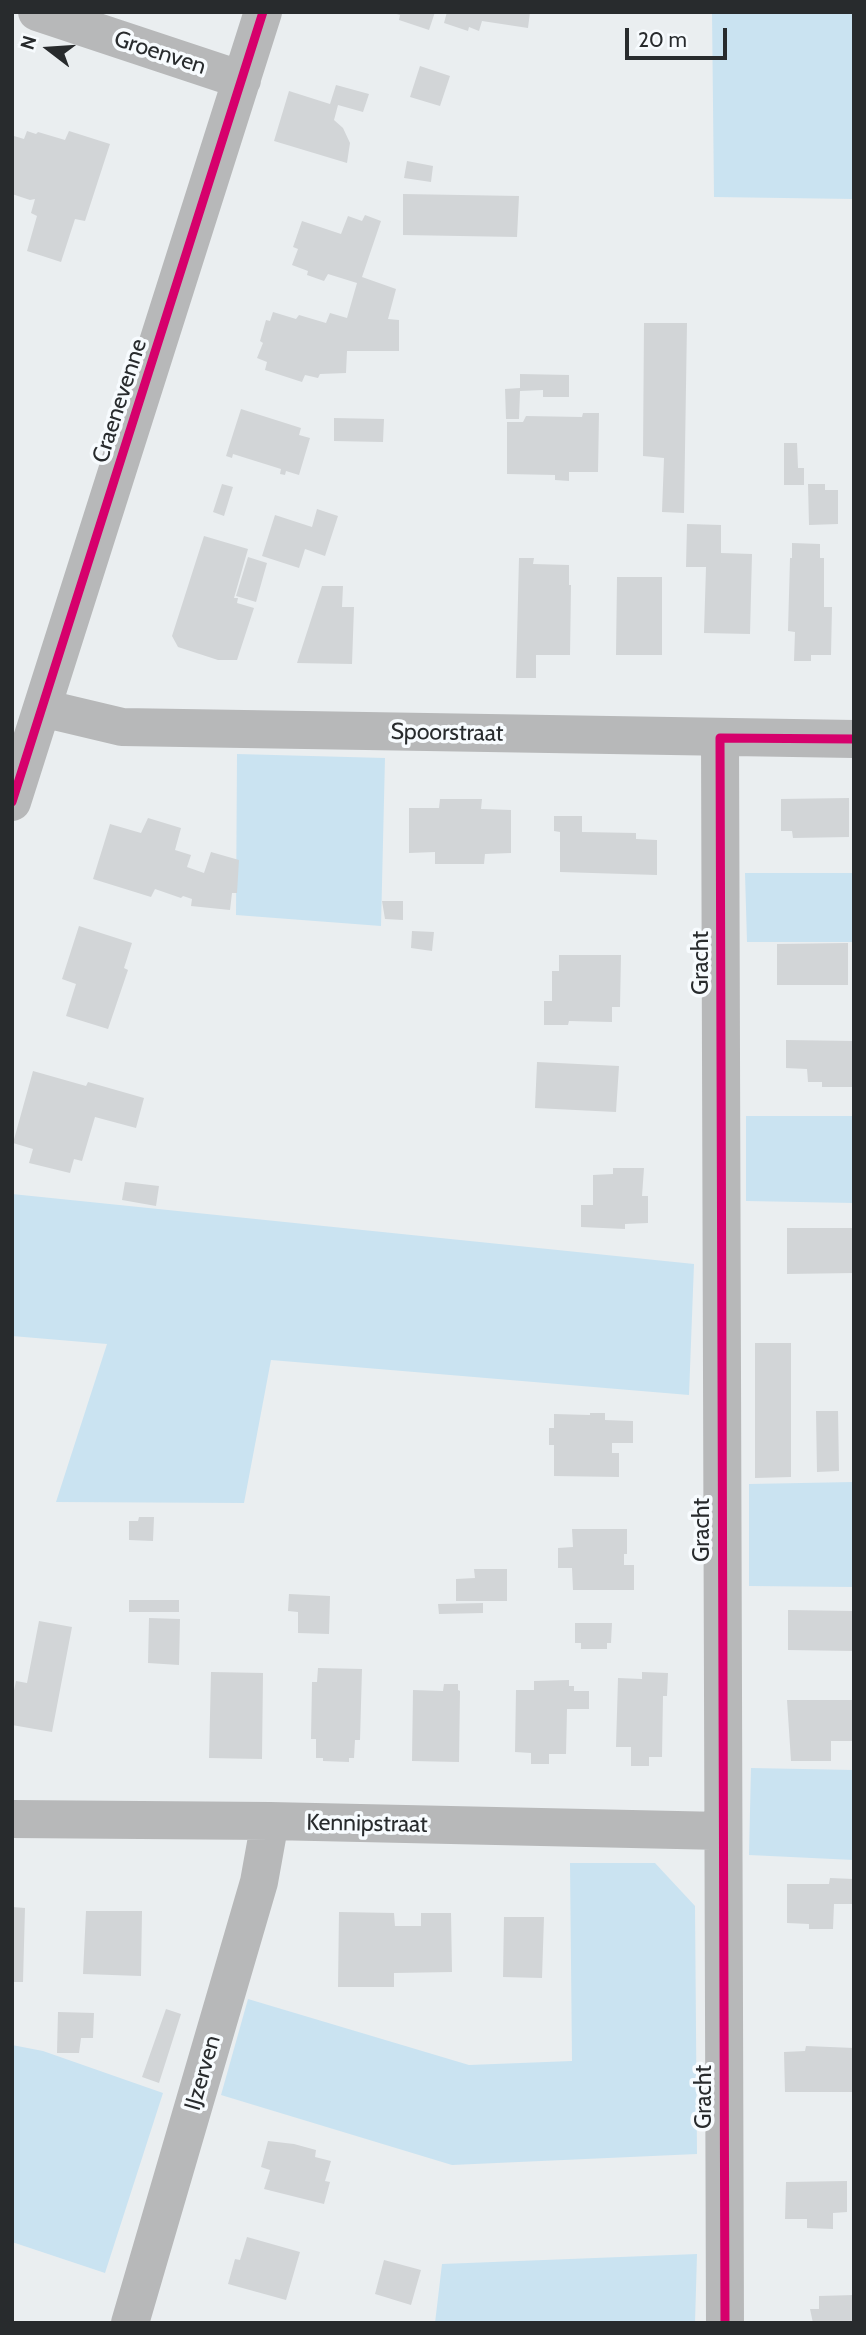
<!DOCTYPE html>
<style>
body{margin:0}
#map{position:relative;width:866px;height:2335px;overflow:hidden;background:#eaeef0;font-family:Cabin,sans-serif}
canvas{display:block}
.frame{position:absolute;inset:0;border:14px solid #282b2d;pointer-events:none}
.north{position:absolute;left:14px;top:14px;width:70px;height:70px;-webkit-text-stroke:5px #f7fbfe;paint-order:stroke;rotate:287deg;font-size:19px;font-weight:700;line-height:28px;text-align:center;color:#282b2d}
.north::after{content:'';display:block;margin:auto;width:24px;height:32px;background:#282b2d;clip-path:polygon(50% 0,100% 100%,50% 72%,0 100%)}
.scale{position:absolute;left:625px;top:28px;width:102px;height:32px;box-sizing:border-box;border:4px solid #282b2d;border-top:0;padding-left:9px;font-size:21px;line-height:24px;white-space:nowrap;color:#282b2d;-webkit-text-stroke:5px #f7fbfe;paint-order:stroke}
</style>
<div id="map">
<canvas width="866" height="2335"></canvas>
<div class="frame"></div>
<div class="north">N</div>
<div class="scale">20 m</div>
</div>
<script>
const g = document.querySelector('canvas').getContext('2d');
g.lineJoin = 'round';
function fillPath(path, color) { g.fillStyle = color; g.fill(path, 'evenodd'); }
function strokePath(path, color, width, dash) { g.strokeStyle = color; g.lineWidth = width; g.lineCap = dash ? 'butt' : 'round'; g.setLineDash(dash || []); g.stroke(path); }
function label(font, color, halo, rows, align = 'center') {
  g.font = font + ' Cabin,sans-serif'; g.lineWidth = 7; g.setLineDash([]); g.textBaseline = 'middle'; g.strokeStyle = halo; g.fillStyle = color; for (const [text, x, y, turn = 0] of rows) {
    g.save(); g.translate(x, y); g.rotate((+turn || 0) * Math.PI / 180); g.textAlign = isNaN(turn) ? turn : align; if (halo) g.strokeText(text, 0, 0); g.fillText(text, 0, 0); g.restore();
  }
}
fillPath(new Path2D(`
 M712 12H854V199L714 197Z
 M237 754 385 758 381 926 236 915Z
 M745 873H854V942H747Z
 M746 1116H854V1203L746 1201Z
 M12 1194 694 1264 689 1395 271 1360 244 1503 56 1502 107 1344 12 1336Z
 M854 1482V1587L749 1586V1484Z
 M751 1768 854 1770V1860L749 1855Z
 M570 1863H655L695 1906 697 2154 452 2165 221 2095 248 1999 469 2065 572 2061Z
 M12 2045 43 2051 163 2093 105 2273 12 2242Z
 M697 2254 695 2323H435L442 2264Z`), '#cae3f1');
fillPath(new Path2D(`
 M435 12 429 30 399 20 400 15 393 13Z
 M447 12H530L528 28 482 21 479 31 469 27 468 31 444 23Z
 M420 66 450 76 440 106 410 97Z
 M336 85 369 94 363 112 338 105 334 120 343 128 350 143 347 163 274 141 289 91 330 104Z
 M27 131 36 134 38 132 65 140 69 131 110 144 85 221 75 219 61 262 27 251 37 216 31 213 35 199 30 200 12 194V138L14 136 24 139Z
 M407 161 433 166 431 182 404 178Z
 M403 194 519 196 517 237 403 235Z
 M365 215 381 221 362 277 396 289 388 319 399 320V351H347L346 373 320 374 318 378 305 375 302 382 265 370 267 362 257 358 263 343 260 341 266 320 270 321 273 312 296 319 299 315 326 323 330 313 347 318 357 283 328 274 324 281 307 275 308 271 292 265 298 249 293 247 302 221 341 234 348 216 362 221Z
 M644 323H687L684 513 662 512 664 458 643 456Z
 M520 374 569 375V397H543V390L520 391 519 419H506L505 389 520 388Z
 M241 409 301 428 299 435 310 438 299 475 286 471 285 475 280 474 281 469 233 454 232 458 226 456Z
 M583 413H599L598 472H569V481L555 480V475L507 474V422H523L526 416 582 417Z
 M334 418 384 419 383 442 334 441Z
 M784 443H797L798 468H804V485H784Z
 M222 484 233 487 224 516 213 512Z
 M808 484H825V490H838V524L809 525Z
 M317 509 338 516 325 556 305 549 299 568 262 556 275 515 312 527Z
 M687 524 721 525V553L752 554 750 634 704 633 706 567H686Z
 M204 536 248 549 234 598H238L237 603 254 608 237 660H218L178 647 172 636Z
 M792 543 820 544V558H824V607H832L831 655H811V661H794L795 632 788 631 790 558H792Z
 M248 557 267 563 256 602 236 596Z
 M519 558H534L533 564 569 565V585H571L570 655H536V678H516Z
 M617 577H662V655H616Z
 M322 586H343L342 607H354L352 664 297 663Z
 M849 798V837L793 838 792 831H781V799Z
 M440 799H482L481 809 511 810V853L485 854 484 864H435V852L409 853V808H439Z
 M554 816H582V832L636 833V839L657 840V875L560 872V832L554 831Z
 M148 818 181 828 175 850 191 855 187 867 204 873 211 852 239 860 237 893H232L230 910 191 906 192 899 183 896 181 898 155 889 151 897 93 879 110 824 141 833Z
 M382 901H403V920L385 919Z
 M79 926 132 943 124 968 128 970 108 1029 66 1016 76 984 62 979Z
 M412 931 434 932 432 951 411 948Z
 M848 943V985H777V944Z
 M559 955H621L620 1007H612V1022L569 1021 568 1025H544V1001H552V971H559Z
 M786 1040 854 1041V1087H822V1082H808L807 1069 786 1068Z
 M537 1062 619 1066 616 1112 535 1108Z
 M33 1071 86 1086 88 1082 144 1098 136 1128 95 1117 82 1161 74 1159 70 1173 29 1163 33 1149 13 1143Z
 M613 1168H644L642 1196H648V1223L625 1224V1229L581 1227V1205H593V1175L613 1174Z
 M125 1182 159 1186 156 1206 122 1200Z
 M787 1228H854V1273L787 1274Z
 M755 1343H791V1477L755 1478Z
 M816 1411H838L839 1471 817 1472Z
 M590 1413H605V1420L633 1421V1443H612V1453H619V1477L554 1476V1445H549V1428H554V1414L590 1415Z
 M139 1517H154L153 1541 129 1540V1521H138Z
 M572 1529H627V1554H624V1565H634V1590H573L572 1568H558V1548L573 1547Z
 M474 1569H507V1601H456V1579L475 1578Z
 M289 1594 330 1596 329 1634 298 1633V1612L288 1611Z
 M129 1600H179V1612H129Z
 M483 1603V1613L439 1614 438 1604Z
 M788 1610 854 1611V1651L788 1650Z
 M149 1618 180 1619 179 1665 148 1663Z
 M39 1621 72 1627 52 1732 12 1725V1700L16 1681 27 1683Z
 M575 1623H612L611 1643H607V1649H581V1643H575Z
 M318 1668 362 1669 360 1740H355L354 1758H349V1762L323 1761V1758H316V1739H311L312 1682H317Z
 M211 1672 263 1673 262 1759 209 1758Z
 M642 1672 668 1673 667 1696H663L662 1757H649V1766H631V1747H616L618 1678 642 1679Z
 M569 1680V1686H574V1691H589V1709H567L566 1754H549V1764H531V1753L515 1752 516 1690H534V1681Z
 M444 1684H458V1690L460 1691 459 1762 412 1761 413 1690 443 1691Z
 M787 1700H854V1741H831V1761H791Z
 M830 1878 854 1879V1904H834L833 1929H809V1924L787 1923V1884H829Z
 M12 1907 25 1908 23 1982H12Z
 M86 1911H142L141 1976 83 1974Z
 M339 1912 394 1913 395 1926H421V1913H451L452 1972 394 1973V1987H338Z
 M504 1917H544L542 1978 503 1977Z
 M166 2009 181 2014 159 2083 142 2077Z
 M58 2012 94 2013 93 2038H81L79 2053H57Z
 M806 2046 854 2048V2092H785L784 2052 805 2051Z
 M268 2141 294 2144 316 2150 315 2157 331 2161 325 2181 330 2182 324 2204 264 2189 270 2170 261 2167Z
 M847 2181V2212L833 2213V2229L807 2228V2219H785L786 2182Z
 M247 2237 300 2252 286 2300 228 2284 235 2259 240 2260Z
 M384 2260 421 2270 411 2305 375 2294Z
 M854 2295V2323H813L810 2309H819V2296Z`), '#d2d5d7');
strokePath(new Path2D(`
 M37 12 242 80
 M42 708 122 727 854 739
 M720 738 725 2323
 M12 802 263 12
 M12 1819 270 1821 722 1831
 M130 2323 259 1882 270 1821`), '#b7b8b9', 38);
strokePath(new Path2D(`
 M12 802 263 12
 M725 2323 720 738 854 739`), '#d6006c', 9);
label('23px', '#282b2d', '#f7fbfe', [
 ["Groenven",160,53,18],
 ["Craenevenne",120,401,-72],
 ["Spoorstraat",447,733,1],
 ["Gracht",701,963,-90],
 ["Gracht",702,1530,-90],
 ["Kennipstraat",367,1824,1],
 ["IJzerven",203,2073,-74],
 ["Gracht",704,2097,-90]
]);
</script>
